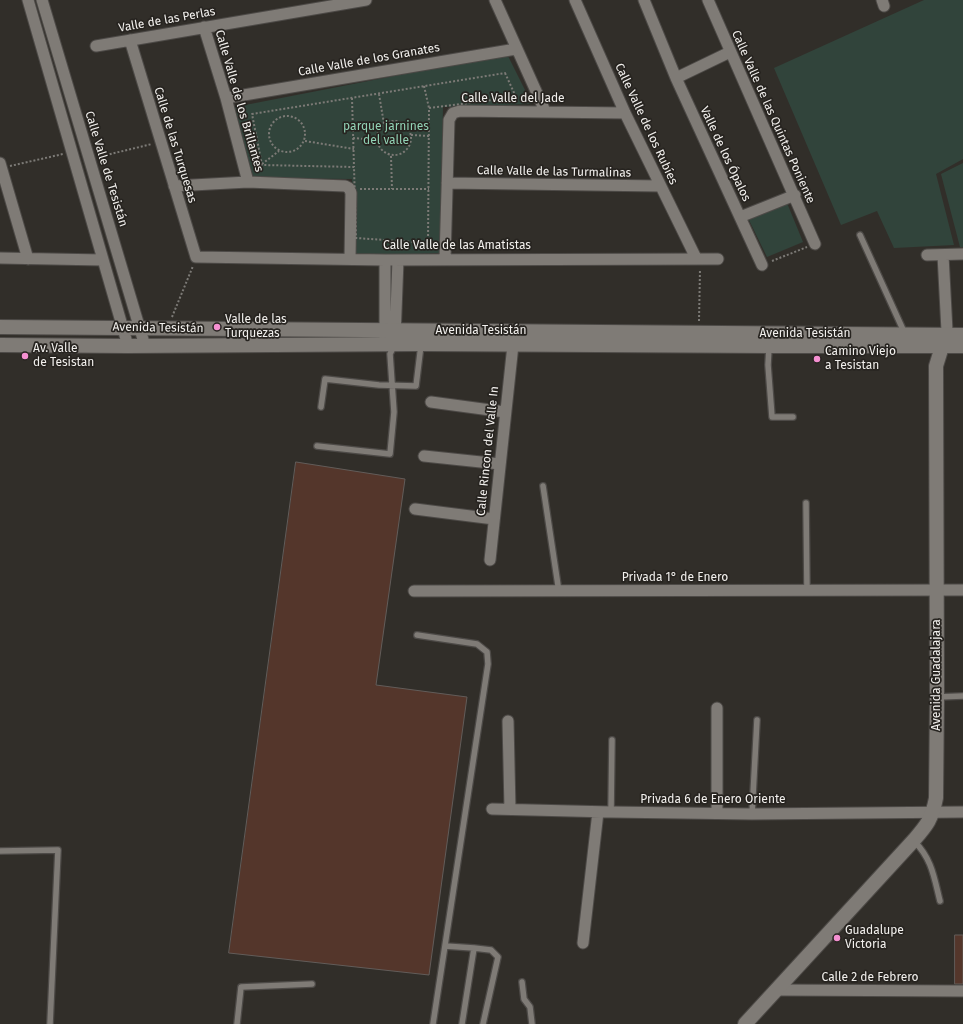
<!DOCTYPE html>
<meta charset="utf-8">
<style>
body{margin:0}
canvas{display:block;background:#312e29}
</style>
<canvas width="963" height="1024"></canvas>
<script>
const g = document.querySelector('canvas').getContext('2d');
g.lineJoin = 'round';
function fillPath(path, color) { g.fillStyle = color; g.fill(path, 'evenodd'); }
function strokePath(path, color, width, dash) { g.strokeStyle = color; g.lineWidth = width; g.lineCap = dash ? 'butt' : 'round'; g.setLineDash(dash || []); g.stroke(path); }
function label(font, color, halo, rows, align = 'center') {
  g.font = font + ' "Fira Sans",sans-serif'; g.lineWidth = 3.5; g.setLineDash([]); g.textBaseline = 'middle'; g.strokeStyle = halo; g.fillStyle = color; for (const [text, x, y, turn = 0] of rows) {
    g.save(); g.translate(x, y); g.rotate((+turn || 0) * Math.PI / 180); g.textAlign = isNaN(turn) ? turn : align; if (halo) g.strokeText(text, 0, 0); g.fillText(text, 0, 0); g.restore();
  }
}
fillPath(new Path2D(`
 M924 0H963V159L936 174 954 245 894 248 877 211 841 225 774 68Z
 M507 54 532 104 443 107 440 253 353 257 352 179 253 178 235 107Z
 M963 163V247H960L941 174Z
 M787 203 803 242 767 257 749 220Z`), '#31443b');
const building = new Path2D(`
 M296 462 405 479 376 685 467 697 429 975 229 953Z
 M955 935H963V984H955Z`);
fillPath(building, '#54362b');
strokePath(building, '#625c59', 1);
const service = new Path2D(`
 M860 235 905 334
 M769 347 768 365 772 417H793
 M321 407 325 379 379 385 416 386 421 345
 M317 446 390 454 394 412 390 354 394 346
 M543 486 559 592
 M806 503 807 590
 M417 635 477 644 487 652 488 664 433 1024
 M937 697 963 696
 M611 812 612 740
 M752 814 757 720
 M914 841C932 859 934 877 940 901
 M0 851 58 850 50 1024
 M445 946 474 948
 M522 982 524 999 530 1007 532 1024
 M237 1024 241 987 312 984
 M462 1024 474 948 491 950 498 957 483 1024`);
const minor = new Path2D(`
 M28 0 128 346
 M42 0 145 346
 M495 0 545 111
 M575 0 625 113 696 258
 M644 0 676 78 762 265
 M708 0 815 244
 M882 0 884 6
 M204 27 226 98 248 182
 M130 40 196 257 385 260 718 259
 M96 46 366 0
 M676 78 730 52
 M226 98 516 49
 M0 163 28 259
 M447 183 660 186
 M174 186 248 182 345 186 349 188 351 193 350 259
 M740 217 795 195
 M927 255 963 254
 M943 255 947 331 945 335
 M0 258 103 260
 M445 259 449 120 453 113 460 111 625 113
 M385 260V337
 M395 338 398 260
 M431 402 505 412
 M424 456 500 464
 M415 509 494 519
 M490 560 513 345
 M414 591 963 590
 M717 708V813
 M508 721 510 809
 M492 809 611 812 752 814 963 812
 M583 943 598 812
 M776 990 963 991`);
const tertiary = new Path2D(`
 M0 327 963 335
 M0 345 128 346 421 344 769 346H963
 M745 1024 914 840C927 825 932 819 936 798L937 697 936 366 945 337`);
strokePath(service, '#4d4a47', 8);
strokePath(minor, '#4d4a47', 13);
strokePath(tertiary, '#4d4a47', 16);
strokePath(new Path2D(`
 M505 73 516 97 429 108 428 243 356 238 354 167 262 165 252 114Z
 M424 86 429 108
 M379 94 384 124
 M352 98 354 167
 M269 134a18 18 0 1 1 36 0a18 18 0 1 1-36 0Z
 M377 138a17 17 0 1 1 34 0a17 17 0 1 1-34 0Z
 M411 135 429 136
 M353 138 376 140
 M305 141 354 149
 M391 156 392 189
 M98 157 152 144
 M262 164 279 151
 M10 166 63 154
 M360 189H429
 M772 261 807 247
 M172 317 193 266
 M699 321 700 269`), '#7c7a76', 2, [2, 2]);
strokePath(service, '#7f7b76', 5.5);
strokePath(minor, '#7f7b76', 11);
strokePath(tertiary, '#7f7b76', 14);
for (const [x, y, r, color] of [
 [217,327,4,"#f590d1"],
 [25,356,4,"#f590d1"],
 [817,359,4,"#f590d1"],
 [837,938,4,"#f590d1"]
]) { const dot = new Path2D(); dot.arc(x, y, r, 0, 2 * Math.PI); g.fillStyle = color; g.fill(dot); strokePath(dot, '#272420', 1.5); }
label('12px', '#f2f0ed', '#272420', [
 ["Valle de las Perlas",167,20,-10],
 ["Calle Valle de los Granates",369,60,-10],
 ["Calle Valle del Jade",513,99],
 ["Calle Valle de los Brillantes",239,101,74],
 ["Calle Valle de las Quintas Poniente",773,117,66],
 ["Calle Valle de los Rubíes",646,124,65],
 ["Calle de las Turquesas",175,145,73],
 ["Valle de los Ópalos",725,154,65],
 ["Calle Valle de Tesistán",106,169,73],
 ["Calle Valle de las Turmalinas",554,172,1],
 ["Calle Valle de las Amatistas",457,246],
 ["Avenida Tesistán",158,328,1],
 ["Avenida Tesistán",481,331],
 ["Avenida Tesistán",805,334],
 ["Calle Rincon del Valle In",488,451,-84],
 ["Privada 1° de Enero",675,578],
 ["Avenida Guadalajara",937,675,-90],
 ["Privada 6 de Enero Oriente",713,800],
 ["Calle 2 de Febrero",870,978]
]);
label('12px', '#92d2b5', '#272420', [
 ["parque jarnines",386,127],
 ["del valle",386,141]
]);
label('12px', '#f2f0ed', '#272420', [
 ["Valle de las",225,320],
 ["Turquezas",225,334],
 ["Av. Valle",33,349],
 ["de Tesistan",33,363],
 ["Camino Viejo",825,352],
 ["a Tesistan",825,366],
 ["Guadalupe",845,931],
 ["Victoria",845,945]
], 'left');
</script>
